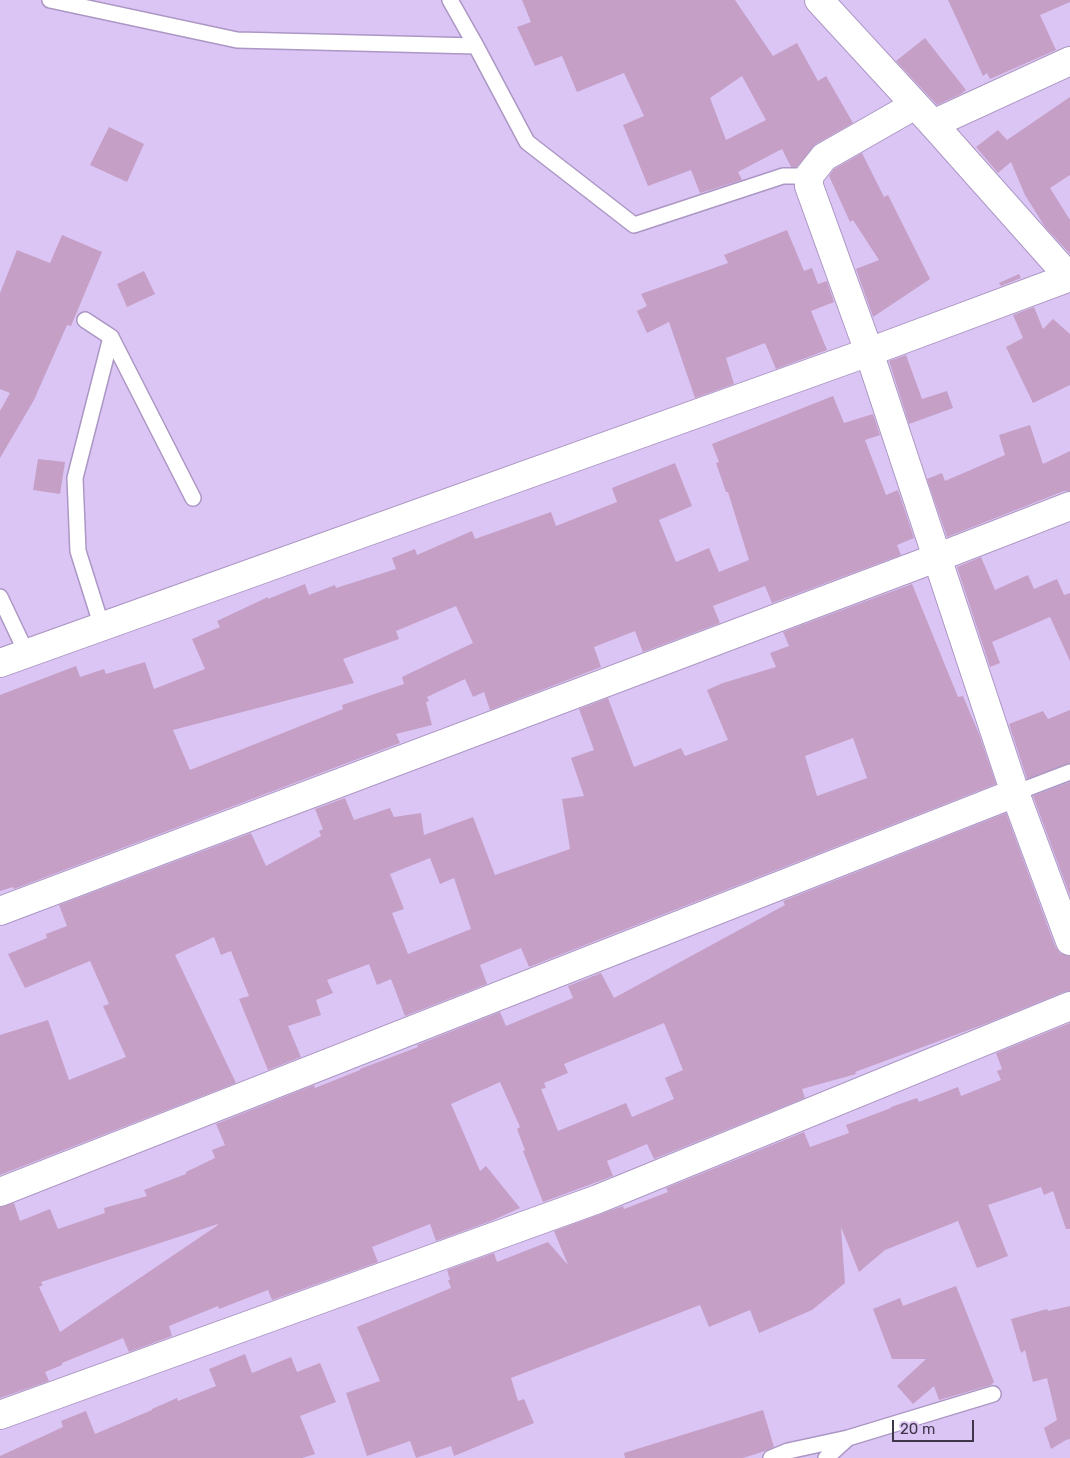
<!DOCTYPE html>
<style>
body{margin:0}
#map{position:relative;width:1070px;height:1458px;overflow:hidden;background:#dbc5f5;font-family:Rubik,sans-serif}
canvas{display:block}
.scale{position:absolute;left:892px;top:1420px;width:82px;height:22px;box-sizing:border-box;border:2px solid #3f3649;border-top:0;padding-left:6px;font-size:15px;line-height:18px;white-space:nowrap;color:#3f3649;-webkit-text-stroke:4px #dbc5f5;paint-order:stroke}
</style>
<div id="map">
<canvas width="1070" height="1458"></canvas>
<div class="scale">20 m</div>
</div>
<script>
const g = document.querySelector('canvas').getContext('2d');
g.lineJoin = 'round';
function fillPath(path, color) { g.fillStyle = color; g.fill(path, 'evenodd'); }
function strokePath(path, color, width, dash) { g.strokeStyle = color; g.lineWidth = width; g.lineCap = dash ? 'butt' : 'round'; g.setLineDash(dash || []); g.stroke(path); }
fillPath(new Path2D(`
 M522 0H735L773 56 797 43 818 81 826 76 853 123 816 144 797 167H791L782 149 738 172 742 180 700 193 691 170 648 186 623 125 644 116 624 73 577 92 562 56 535 66 517 27 531 22ZM742 76 766 120 726 140 710 98Z
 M948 0H1070V2L1040 15 1056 50 990 79 987 73 983 76Z
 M925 38 966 90 961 94 937 105 896 61Z
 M1070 97V175L1050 188 1070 220V254L1045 227 1025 195 1011 162 998 173 976 147 998 130 1007 140Z
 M109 127 144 144 127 182 90 165Z
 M862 153 884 197 888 195 930 279 873 317 856 269 879 260 853 220 850 222 829 176 834 169Z
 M787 230 804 271 812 268 818 284 827 281 834 302 811 311 827 350 776 369 765 343 726 358 734 384 695 398 669 322 647 333 637 311 647 306 641 294 728 263 724 255Z
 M62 235 102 252 71 326 67 325 34 400 0 458V411L10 393 0 389V293L17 250 50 263Z
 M144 271 155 294 127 307 117 284Z
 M1019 274 1021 278 1001 286 999 283Z
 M1034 307 1043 329 1053 319 1070 334V385L1033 403 1006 347 1023 338 1013 315Z
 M906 355 922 399 947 391 953 408 909 424 889 361Z
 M833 396 844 423 873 414 880 435 865 440 886 495 898 490 914 538 897 545 901 555 772 603 765 586 713 606 720 623 643 652 635 631 594 647 601 667 490 710 484 692 473 697 465 679 427 697 429 701 426 702 432 725 396 734 400 743 14 889 13 887 0 891V695L76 666 80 677 104 669 106 674 145 662 154 689 205 669 192 639 220 627 217 621 268 597V599L305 584 309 595 335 585 336 588 396 569 392 558 415 549 417 555 472 531 475 539 551 512 556 526 617 502 612 488 675 463 692 506 659 520 676 562 709 548 719 572 749 560 728 492H726L716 463 719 462 712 444ZM456 606 473 643 402 677 404 684 342 705 343 709 190 770 173 730 354 683 343 659 399 639 396 631Z
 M1030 425 1043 464 1070 451V491H1064L947 537 927 479 942 473 945 481 1005 455 999 435Z
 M38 459 65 462 60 494 33 490Z
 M981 557 995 590 1028 575 1034 589 1057 579 1064 595 1070 593V661L1050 617 992 642 1000 663 990 667 957 567Z
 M912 584 958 697 963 696 979 734 996 784 529 967 521 948 480 965 487 984 405 1016 391 979 377 985 369 964 327 980 333 993 316 1000 321 1015 288 1026 301 1057 268 1070 239 999 249 996 231 951 221 955 214 937 175 955 236 1083 0 1175V1035L48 1020 69 1080 126 1057 103 1006 109 1004 90 961 25 988 8 954 47 938 46 934 67 926 59 905 251 833 266 866 321 836 319 831 323 829 315 809 345 798 354 820 390 808 394 817 421 813 424 835 473 817 495 875 570 849 562 799 584 796 571 758 594 750 579 709 608 698 634 767 681 748 685 756 728 740 707 690 723 683 776 667 770 653 789 646 783 632ZM853 738 867 778 817 796 805 756ZM430 858 440 884 454 878 471 929 408 954 392 913 404 909 390 874Z
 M1070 710V763L1027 779 1009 724 1043 711 1048 719Z
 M1070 782V896L1033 796Z
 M1006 813 1055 946 1060 953 1070 956V991L1064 992 985 1024 855 1072 856 1074 802 1089 805 1098 654 1159 647 1144 607 1161 613 1176 543 1202 523 1151 525 1150 517 1129 520 1127 500 1082 451 1104 480 1171 486 1166 520 1208 491 1221 436 1241 430 1224 372 1247 378 1262 272 1300 268 1290 219 1309 218 1306 169 1326 172 1336 129 1352 123 1338 62 1363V1365L45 1372 49 1381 0 1398V1207L14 1203 20 1221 50 1209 58 1229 105 1213 104 1208 147 1196 144 1190 186 1174V1172L215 1158 212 1150 225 1145 216 1124 314 1085 315 1088 360 1070V1069L418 1047 417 1045 500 1012 506 1026 573 998 568 986 601 973 614 998 785 905 783 901ZM664 1023 683 1070 665 1078 674 1099 632 1117 626 1103 558 1131 541 1089 546 1088 544 1083 568 1073 564 1064ZM218 1224V1225L60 1332 39 1287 43 1285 41 1282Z
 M1070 1023V1229H1066L1053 1191 1044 1195 1041 1187 988 1205 1008 1256 977 1268 958 1221 885 1250 859 1272 841 1227 845 1283 812 1310 759 1333 750 1310 709 1327 700 1305 511 1378 518 1401 524 1399 534 1423 454 1456 451 1446 416 1458 410 1441 367 1456 346 1393 380 1381 357 1327 451 1288 448 1280H450L447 1270 494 1253 497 1262 548 1242 568 1265 554 1231 623 1206 624 1209 668 1192 666 1188 804 1132 810 1147 849 1133 846 1125 891 1108V1107L917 1098 919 1102 958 1087 961 1096 1001 1080 997 1071 1002 1069 996 1053Z
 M956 1286 994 1382 991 1385 939 1400 934 1386 913 1404 897 1386 926 1359H892L873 1309 900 1298 903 1306Z
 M1070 1306V1439L1066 1440 1051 1449 1044 1428 1057 1420 1047 1378 1033 1382 1025 1350 1021 1353 1011 1319 1047 1309 1048 1311Z
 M245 1354 252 1373 291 1357 297 1372 320 1363 336 1402 300 1416 315 1454 302 1458H0V1456L63 1427 61 1421 86 1411 95 1434 152 1410V1409L177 1398 178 1401 216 1386 209 1369Z
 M763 1410 774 1447 765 1451 743 1458H625L624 1453Z`), '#c59fc5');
const service = new Path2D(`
 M50 0 237 40 476 46 527 142 634 225 783 176H809
 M450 0 476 46
 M85 320 111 337 75 478 78 551 102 627
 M111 337 193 498
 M0 597 27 654
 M1015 793 1070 772
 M771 1458 788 1451 848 1438 993 1394
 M826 1458 847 1439`);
const minor = new Path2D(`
 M915 105 824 157 809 176V186L869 352 1015 793 1070 941
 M933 124 1070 61
 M0 663 869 352 1070 277
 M0 911 936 558 1070 506
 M0 1192 1015 793`);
const tertiary = new Path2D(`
 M819 0 933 124 1070 278
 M0 1415 598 1199 1070 1006`);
strokePath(service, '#ac97c4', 18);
strokePath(minor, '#ac97c4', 30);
strokePath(tertiary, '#ac97c4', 30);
strokePath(service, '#fff', 15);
strokePath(minor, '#fff', 28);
strokePath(tertiary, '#fff', 28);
</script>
